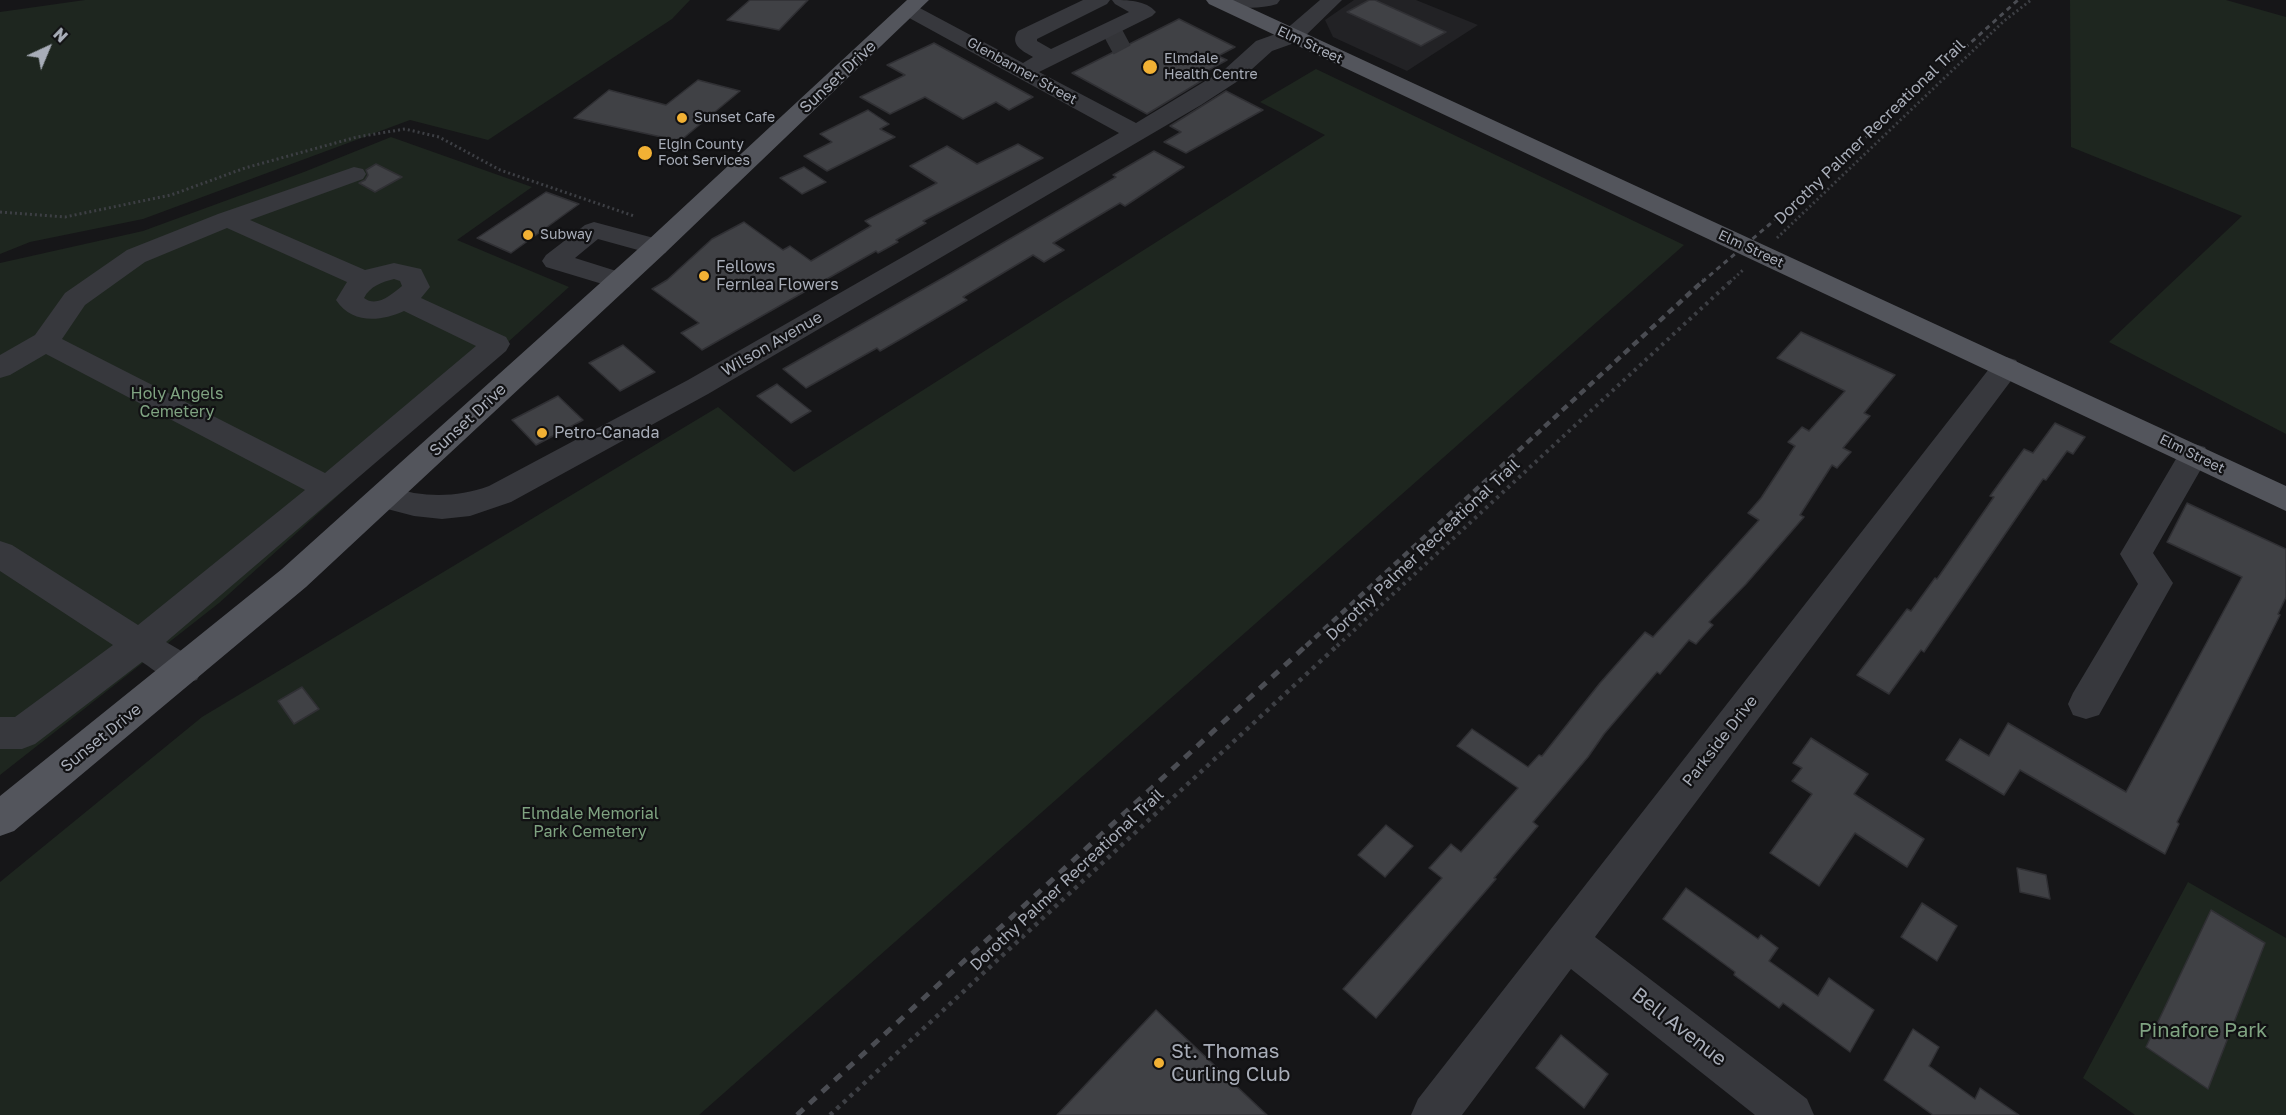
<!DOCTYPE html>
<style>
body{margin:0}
#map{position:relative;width:2286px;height:1115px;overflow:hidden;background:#161618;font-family:"Golos Text",sans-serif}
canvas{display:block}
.north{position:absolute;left:18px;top:18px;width:60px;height:60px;-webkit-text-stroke:4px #111113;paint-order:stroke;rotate:44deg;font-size:16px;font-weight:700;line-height:24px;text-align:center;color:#a8adb8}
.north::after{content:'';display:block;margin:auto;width:21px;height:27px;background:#a8adb8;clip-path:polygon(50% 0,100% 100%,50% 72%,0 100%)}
</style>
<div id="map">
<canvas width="2286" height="1115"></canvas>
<div class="north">N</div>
</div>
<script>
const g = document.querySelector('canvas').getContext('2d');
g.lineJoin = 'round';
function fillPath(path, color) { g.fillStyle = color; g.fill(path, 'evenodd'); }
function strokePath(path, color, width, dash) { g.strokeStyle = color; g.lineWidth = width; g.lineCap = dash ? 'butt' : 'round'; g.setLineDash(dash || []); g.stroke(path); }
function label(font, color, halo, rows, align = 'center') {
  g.font = font + ' "Golos Text",sans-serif'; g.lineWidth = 4.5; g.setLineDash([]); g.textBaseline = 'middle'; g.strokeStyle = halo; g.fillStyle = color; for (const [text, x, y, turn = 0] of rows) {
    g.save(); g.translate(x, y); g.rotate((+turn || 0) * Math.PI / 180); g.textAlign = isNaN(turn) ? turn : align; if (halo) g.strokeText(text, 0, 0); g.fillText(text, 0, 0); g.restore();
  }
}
fillPath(new Path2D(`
 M1354 0H1416L1478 25 1407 71 1333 37 1325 20Z`), '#222225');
fillPath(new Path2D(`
 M85 0H690L672 19 488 140 410 120 143 219 30 242 0 254V12Z
 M2226 0 2286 17V434L2109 342 2242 216 2071 147 2070 0Z
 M1316 69 1684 245 699 1115H0V882L202 717 718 407 794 472 1325 135 1260 102Z
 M391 137 532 187 457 240 569 287 219 603 0 775V263L143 231 304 172Z
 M2188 882 2286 938V1115H2135L2083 1078Z`), '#1e261f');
const building = new Path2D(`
 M750 0H808L779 30 727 20Z
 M1369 0H1375L1446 32 1421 46 1347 12Z
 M1179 19 1235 47 1218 56 1227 60 1196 77 1203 80 1147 114 1072 73Z
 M934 43 1033 97 1009 110 996 102 963 119 925 97 890 114 860 97 905 75 887 65Z
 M698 80 740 91 680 141 574 118 609 90 666 105Z
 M1226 91 1263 110 1186 153 1164 142 1181 132 1170 126Z
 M868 110 889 124 880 129 895 137 827 171 804 156 832 142 820 134Z
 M1018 144 1043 158 923 221 926 223 896 240 898 242 878 253 876 251 702 350 681 333 699 323 652 289 667 280 712 239 744 222 783 250 790 246 811 261 871 226 865 221 937 183 910 166 947 146 977 164Z
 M1154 151 1184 167 1125 206 1120 203 1053 243 1064 250 1044 262 1033 255 963 297 967 300 906 336 880 351 877 348 806 388 783 369 948 275 1116 177 1113 175Z
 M376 164 402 177 375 192 359 183 365 180 368 175 366 170Z
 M804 167 826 182 802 194 780 178Z
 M546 192 579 204 511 253 477 238Z
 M1801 332 1895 375 1864 413 1870 416 1843 448 1851 452 1837 468 1832 465 1800 515 1804 517 1746 584 1709 622 1713 625 1696 644 1689 640 1660 674 1657 672 1604 734 1588 757 1533 822 1538 826 1494 878 1496 879 1376 1018 1343 989 1442 878 1429 868 1451 844 1461 852 1518 788 1457 746 1472 729 1528 767 1539 755 1542 756 1600 683 1645 632 1653 637 1759 520 1748 513 1761 498 1795 446 1788 442 1802 427 1809 431 1845 391 1777 358Z
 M623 345 655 372 620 391 589 363Z
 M777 384 811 411 791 423 757 396Z
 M558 396 583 420 536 445 512 420Z
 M2055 423 2085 437 2073 454 2067 451 2046 480 2043 479 1924 652 1921 650 1889 694 1857 675 1907 609 1911 611 1935 578 1937 579 1994 497 1990 496 2024 449 2033 453Z
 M2187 503 2286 549V597L2278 614 2280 615 2177 822 2179 824 2165 854 2020 770 2004 795 1946 760 1960 739 1989 756 2008 723 2126 792 2242 577 2167 542Z
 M302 687 319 709 294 724 278 701Z
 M1811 738 1868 774 1854 794 1924 839 1907 867 1855 833 1819 886 1770 853 1812 794 1792 781 1802 768 1793 763Z
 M1386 825 1413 846 1385 877 1358 855Z
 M2017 868 2046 875 2050 899 2020 892Z
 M1686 888 1758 939 1761 935 1778 948 1769 961 1818 996 1829 978 1874 1010 1850 1052 1783 1003 1779 1008 1734 975 1735 972 1663 919Z
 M1922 903 1957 926 1937 961 1901 937Z
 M2211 910 2265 943 2208 1089 2146 1047Z
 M1156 1010 1267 1115H1057Z
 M1913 1029 1939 1047 1929 1066 1975 1099 1980 1088 2019 1115H1933L1884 1080Z
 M1561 1035 1608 1074 1584 1108 1536 1068Z`);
fillPath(building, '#404145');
strokePath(building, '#303034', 1.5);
strokePath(new Path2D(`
 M1108 44 1125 35`), '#333438', 24, [24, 12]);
strokePath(new Path2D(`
 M0 212 65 217 171 195 245 168 357 137 405 129 439 137 500 170 634 216
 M1777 238 2004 21 2031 0
 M1730 282 1743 270`), '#3d3f44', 3, [2, 3]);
strokePath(new Path2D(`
 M1337 646 1732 280`), '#3d3f44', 4, [3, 4.5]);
strokePath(new Path2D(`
 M830 1115 1339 644`), '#3d3f44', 4.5, [4, 5]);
fillPath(new Path2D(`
 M1083 0H1110L1107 4 1037 39V41L1051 49 1129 12 1115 4 1112 0C1127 0 1146 0 1156 12L1152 16 1039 72 1136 123 1225 69 1256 41 1284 31 1320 0H1342L1300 41 1272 51 1241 79 1201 105 708 394 511 502 470 516 442 519 414 516 372 505 367 497 372 489C387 484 398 490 414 493 440 497 464 495 489 486L688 380 1119 133 902 14 898 10 902 6 909 4 916 6 1023 63 1033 57C1023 51 1009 45 1018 31Z
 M1221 0H1280L1277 4C1260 9 1241 9 1224 4Z
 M354 167 363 169 366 174 363 179 250 220 365 270 394 263 421 269 430 287 421 298 506 337 510 344 506 351 166 642 197 660 202 670 197 680C174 688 160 674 142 662L35 744 22 749H0V717H15L113 645 0 571V541L12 545 138 625 305 490 46 354 10 375 0 378V355L35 335 65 293 127 250 218 214ZM227 228 347 282 336 300C352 324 380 322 404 311L476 346 325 473 62 339 85 305 145 262ZM394 279 400 281 402 286C392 294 377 308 364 298 370 286 382 282 394 279Z
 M594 222 665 241 669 247 665 253 656 255 598 239 575 258 629 275 632 281 629 287 619 289 546 267 542 261 546 255 585 225Z
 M2006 357 2016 360 2020 367 2016 374 1595 937 1807 1099 1814 1115H1755L1571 969 1462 1115H1411L1418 1099 1996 360Z
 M2194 444 2205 447 2209 455 2153 553 2173 583 2099 715 2086 719 2073 715 2068 704 2073 693 2138 584 2120 554 2183 447Z`), '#37383d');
fillPath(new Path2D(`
 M907 0H929L665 253 306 587 14 831 0 836V796L282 569 647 241Z
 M1206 0H1233L2286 486V511L1209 4Z`), '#53555c');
strokePath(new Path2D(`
 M1702 282 1770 224 2018 0`), '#4a4c52', 3, [5, 4.5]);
strokePath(new Path2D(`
 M1306 646 1704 280`), '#4a4c52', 4.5, [7, 5]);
strokePath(new Path2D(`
 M797 1115 1308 644`), '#4a4c52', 5, [9, 8]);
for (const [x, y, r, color] of [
 [1150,67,8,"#f2b134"],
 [682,118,6,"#f2b134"],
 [645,153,8,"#f2b134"],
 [528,235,6,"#f2b134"],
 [704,276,6,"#f2b134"],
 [542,433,6,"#f2b134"],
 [1159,1063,6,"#f2b134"]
]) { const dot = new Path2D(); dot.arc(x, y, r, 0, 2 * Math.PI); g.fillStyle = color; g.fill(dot); strokePath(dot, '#111113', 2); }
label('14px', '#a8adb8', '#111113', [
 ["Elm Street",1310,45,25],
 ["Glenbanner Street",1022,71,29],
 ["Elm Street",1751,249,25],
 ["Elm Street",2192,454,26]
]);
label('14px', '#a8adb8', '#111113', [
 ["Elmdale",1164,59],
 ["Health Centre",1164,75],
 ["Sunset Cafe",694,118],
 ["Elgin County",658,145],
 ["Foot Services",658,161],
 ["Subway",540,235]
], 'left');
label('16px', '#a8adb8', '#111113', [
 ["Sunset Drive",838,77,-43],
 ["Dorothy Palmer Recreational Trail",1870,132,-44],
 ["Wilson Avenue",772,344,-30],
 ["Sunset Drive",468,420,-43],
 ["Dorothy Palmer Recreational Trail",1423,550,-43],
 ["Sunset Drive",101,738,-39],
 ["Parkside Drive",1720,741,-52],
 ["Dorothy Palmer Recreational Trail",1067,880,-43]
]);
label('16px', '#a8adb8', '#111113', [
 ["Fellows",716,267],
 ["Fernlea Flowers",716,285],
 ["Petro-Canada",554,433]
], 'left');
label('16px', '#7fa381', '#111113', [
 ["Holy Angels",177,394],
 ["Cemetery",177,412],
 ["Elmdale Memorial",590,814],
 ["Park Cemetery",590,832]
]);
label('20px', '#a8adb8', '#111113', [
 ["Bell Avenue",1679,1027,38]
]);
label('20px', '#7fa381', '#111113', [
 ["Pinafore Park",2203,1031]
]);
label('20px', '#a8adb8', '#111113', [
 ["St. Thomas",1171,1052],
 ["Curling Club",1171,1075]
], 'left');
</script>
